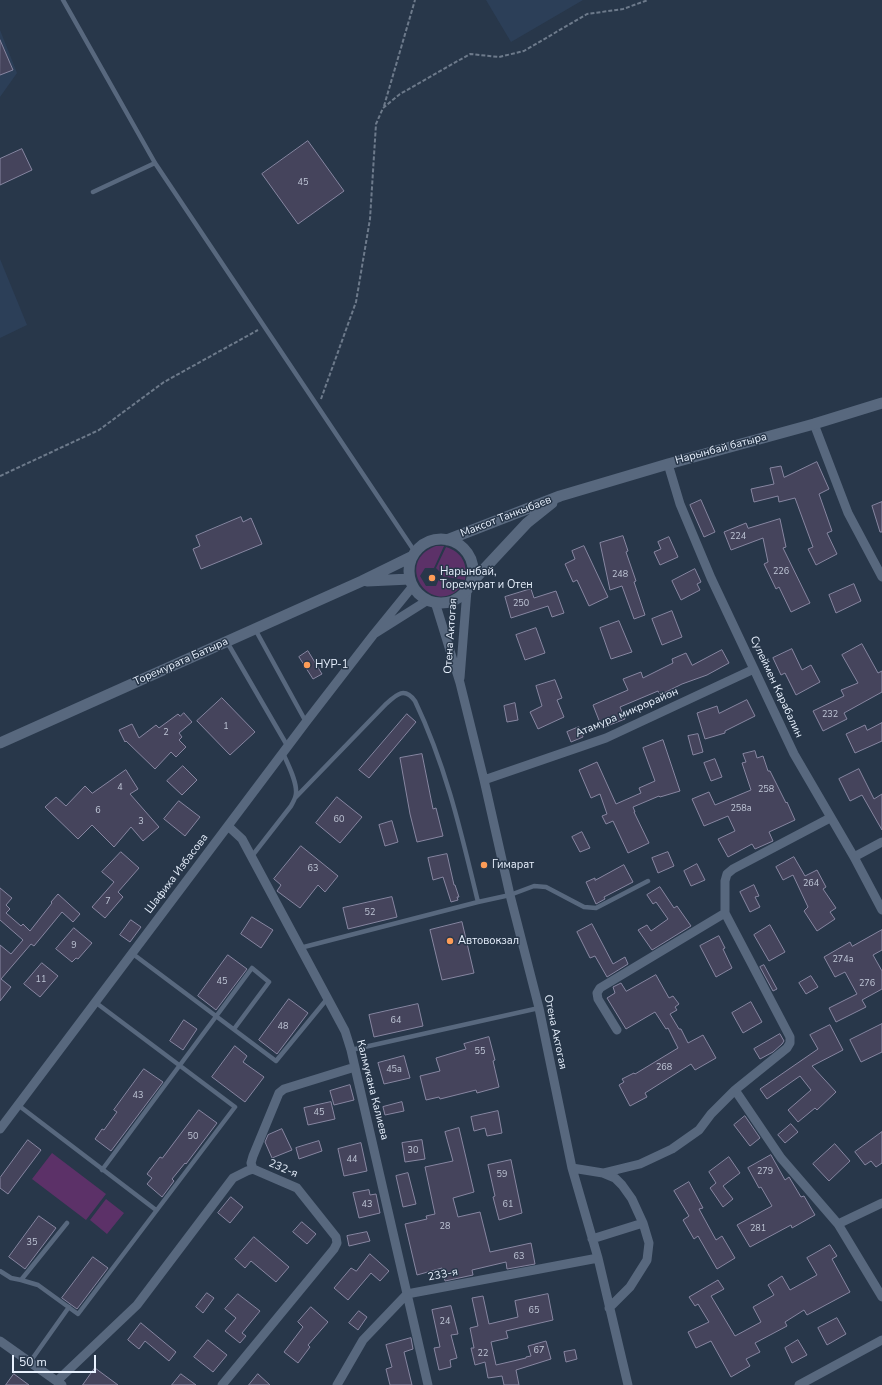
<!DOCTYPE html>
<meta charset="utf-8">
<style>
body{margin:0}
#map{position:relative;width:882px;height:1385px;overflow:hidden;background:#28374a;font-family:"Nunito Sans",sans-serif}
canvas{display:block}
.scale{position:absolute;left:12px;top:1355px;width:84px;height:18px;box-sizing:border-box;border:2px solid #e8f1fe;border-top:0;padding-left:5px;font-size:12px;line-height:14px;white-space:nowrap;color:#e8f1fe;-webkit-text-stroke:3px #28374a;paint-order:stroke}
</style>
<div id="map">
<canvas width="882" height="1385"></canvas>
<div class="scale">50 m</div>
</div>
<script>
const g = document.querySelector('canvas').getContext('2d');
g.lineJoin = 'round';
function fillPath(path, color) { g.fillStyle = color; g.fill(path, 'evenodd'); }
function strokePath(path, color, width, dash) { g.strokeStyle = color; g.lineWidth = width; g.lineCap = dash ? 'butt' : 'round'; g.setLineDash(dash || []); g.stroke(path); }
function label(font, color, halo, rows, align = 'center') {
  g.font = font + ' "Nunito Sans",sans-serif'; g.lineWidth = 3; g.setLineDash([]); g.textBaseline = 'middle'; g.strokeStyle = halo; g.fillStyle = color; for (const [text, x, y, turn = 0] of rows) {
    g.save(); g.translate(x, y); g.rotate((+turn || 0) * Math.PI / 180); g.textAlign = isNaN(turn) ? turn : align; if (halo) g.strokeText(text, 0, 0); g.fillText(text, 0, 0); g.restore();
  }
}
fillPath(new Path2D(`
 M486 0H583L511 42Z
 M0 30 17 73 0 97Z
 M0 259 27 325 0 338Z`), '#2c3f58');
fillPath(new Path2D(`
 M436 546H444L434 568H425L420 576 426 586H436L439 579 464 583C435 623 390 563 436 546Z
 M446 547C462 552 468 564 465 580L441 576 440 572 436 568Z
 M52 1153 106 1194 86 1220 32 1179Z
 M106 1199 124 1213 107 1234 90 1220Z`), '#5c3168');
const building = new Path2D(`
 M0 40 13 70 0 75Z
 M308 141 344 191 298 224 262 174Z
 M22 149 32 170 0 185V159Z
 M817 462 829 489 819 494 832 531 827 533 837 554 816 565 808 549 813 547 795 498 779 502 778 496 754 502 751 489 774 484 770 468 781 466 784 477Z
 M701 500 715 532 704 537 690 505Z
 M882 502V532H880L872 506Z
 M241 517 243 522 251 518 262 544 201 569 193 549 200 546 196 536Z
 M780 519 786 547 783 548 810 603 791 612 779 587 776 589 764 564 768 562 763 538 731 550 724 532 746 523 748 528Z
 M623 536 628 551 626 552 636 581 634 582 645 615 634 619 622 586 610 590 600 543Z
 M669 537 678 557 660 565 654 552 661 549 658 542Z
 M584 546 608 597 589 606 577 580 573 582 565 564 575 559 572 551Z
 M695 569 701 582 697 584 700 590 681 600 672 581Z
 M854 584 861 601 836 613 829 595Z
 M531 589 534 598 556 591 564 613 552 617 548 606 511 618 505 597Z
 M672 611 682 637 662 645 652 619Z
 M619 621 632 652 611 659 600 628Z
 M536 628 545 653 525 660 516 635Z
 M862 644 878 673 882 671V692L844 713 847 719 823 731 813 711 844 696 841 690 858 683 842 655Z
 M792 649 802 670 811 665 820 682 796 695 785 673 781 675 773 658Z
 M722 650 729 663 707 675 682 684 660 695 658 691 620 707 625 719 602 728 593 705 628 690 623 679 641 672 643 678 673 663 672 659 686 653 692 665Z
 M308 651 322 674 313 679 299 657Z
 M555 680 562 698 557 700 564 717 538 729 530 712 542 706 536 686Z
 M222 698 255 732 230 755 197 721Z
 M747 700 755 716 725 731V733L705 739 697 713 717 706 719 713Z
 M515 703 518 720 507 722 504 706Z
 M184 713 192 722 179 733 182 737 179 740 186 747 176 757 171 752 155 769 126 741 125 742 119 730 132 724 139 738 156 725 159 728 178 714 180 716Z
 M407 714 416 722 369 778 359 770Z
 M882 723V741L855 753 846 734 865 725 867 730Z
 M579 727 583 737 571 742 567 732Z
 M698 734 703 752 693 755 688 736Z
 M663 740 680 791 660 797 659 796 633 807 635 812H634L649 843 628 853 613 821 606 824 602 816 607 814 600 794 591 798 579 770 597 762 616 804 641 793 639 788 655 781 643 748Z
 M755 751 757 758 763 756 768 771H770L786 803 787 802 795 820 769 832 773 841 755 849 752 844 728 857 718 839 735 831 728 816 704 826 692 799 709 792 715 805 751 790 742 763 746 762 743 754Z
 M422 754 433 809 436 808 443 836 417 842 410 814 400 758Z
 M715 759 722 777 711 781 704 763Z
 M183 766 197 780 182 795 167 781Z
 M859 769 874 799 882 794V830L862 795 850 801 839 779Z
 M126 770 138 789 130 794 159 827 143 841 131 827 114 847 92 825 78 839 45 807 56 797 66 806 85 786 92 793Z
 M337 797 362 817 340 843 316 823Z
 M179 801 200 817 185 836 164 819Z
 M392 821 398 842 385 846 379 825Z
 M582 832 590 848 580 852 572 837Z
 M301 846 338 876 325 892 318 885 300 908 277 891 281 885 274 879Z
 M121 852 139 868 118 892 123 897 105 918 92 907 114 882 102 872Z
 M668 852 674 866 658 873 652 858Z
 M447 854 454 885H455L459 897H457L458 900 451 902 443 877 433 880 428 858Z
 M794 857 805 876 817 870 826 887 823 889 836 908 830 912 835 919 817 931 804 911 808 907 793 875 783 880 776 867Z
 M697 864 705 880 691 886 684 871Z
 M624 865 633 882 604 897 605 899 596 904 586 882 595 878V880Z
 M754 885 759 896 755 897 760 907 750 912 740 892Z
 M660 887 674 908 677 906 691 926 652 950 638 930 647 925 651 931 668 919 656 902 653 904 647 895Z
 M0 888 12 898 6 905 10 909 6 913 21 926 23 924 30 931 52 903 51 902 58 894 80 914 73 922 62 912 34 946 31 944 1 979 11 987 0 1001V945L11 954 23 940 0 920Z
 M392 897 397 917 348 929 343 908Z
 M252 917 273 930 261 948 241 934Z
 M131 920 141 927 130 942 120 935Z
 M462 922 474 973 442 980 430 930Z
 M592 924 613 964 625 957 628 964 607 977 595 956 590 958 577 932Z
 M770 925 785 952 769 961 754 935Z
 M74 928 92 943 78 959 76 958 72 962 56 949Z
 M882 930V950L873 955 882 971V989L862 1000 866 1007 836 1022 829 1008 857 994 845 972 835 977 824 957 850 942 852 946Z
 M719 936 725 948 723 949 732 968 716 977 700 946Z
 M228 955 247 969 216 1010 198 996Z
 M42 963 58 976 40 997 24 984Z
 M764 965 777 989 773 991 760 967Z
 M656 975 669 998 673 996 679 1004 675 1007 677 1010 670 1014 679 1029H681L688 1043 703 1035 716 1058 695 1070 691 1064 645 1093 647 1097 630 1106 619 1085 624 1082 622 1079 634 1073 635 1074 678 1048 668 1028 666 1029 655 1012 626 1029 607 998 615 993 613 987 621 983 626 991Z
 M811 976 818 987 806 994 799 983Z
 M289 999 308 1013 277 1054 259 1040Z
 M751 1002 762 1022 743 1033 732 1013Z
 M418 1004 423 1026 374 1037 369 1015Z
 M184 1020 197 1029 183 1050 170 1041Z
 M882 1024V1052L861 1062 850 1040Z
 M830 1025 843 1050 812 1066 836 1092 817 1110 815 1108 798 1122 788 1110 811 1090 800 1076 767 1099 760 1089 818 1049 810 1035Z
 M780 1034 784 1041 782 1044 773 1052 760 1059 754 1049Z
 M489 1037 495 1060 493 1061 499 1087 477 1093 476 1090 440 1099 439 1097 426 1100 420 1076 440 1071 436 1058 466 1049 464 1044Z
 M235 1046 247 1056 243 1062 264 1077 245 1102 212 1077Z
 M404 1056 410 1078 384 1084 378 1063Z
 M144 1069 163 1082 111 1151 95 1139 102 1129 104 1130 117 1112 114 1110Z
 M350 1085 354 1100 334 1105 330 1091Z
 M331 1102 335 1119 308 1125 304 1108Z
 M402 1102 404 1111 385 1115 383 1107Z
 M199 1110 217 1123 186 1164 185 1163 172 1179 174 1181 162 1197 147 1184 152 1178 147 1174 160 1157 162 1158Z
 M498 1111 502 1133 487 1136 485 1128 474 1131 471 1117Z
 M745 1116 760 1138 750 1146 734 1125Z
 M791 1124 798 1132 785 1143 778 1135Z
 M459 1128 474 1192 453 1198 458 1217 480 1212 490 1252 531 1243 535 1264 507 1269 506 1262 472 1270 473 1275 445 1281 442 1268 417 1275 405 1224 427 1219 426 1216 435 1214 425 1167 453 1161 445 1132Z
 M282 1129 292 1150 272 1158 265 1142 268 1135Z
 M882 1132V1163L876 1167 871 1161 865 1165 855 1152Z
 M28 1140 41 1150 8 1194 0 1188V1178Z
 M422 1140 425 1159 405 1162 402 1143Z
 M319 1141 322 1151 299 1159 296 1148Z
 M361 1143 367 1171 344 1176 338 1149Z
 M835 1144 850 1161 829 1181 813 1164Z
 M771 1155 785 1180 789 1177 801 1197 804 1196 815 1215 792 1228 791 1225 750 1247 737 1225 772 1206 761 1187 759 1188 748 1168Z
 M729 1157 740 1173 723 1186 733 1199 723 1207 710 1188 716 1183 709 1172Z
 M511 1160 522 1213 499 1220 493 1197 495 1196 488 1165Z
 M408 1173 416 1204 403 1207 396 1176Z
 M689 1182 703 1208 699 1209 716 1240 722 1236 735 1258 717 1269 698 1236 694 1239 683 1220 689 1216 674 1191Z
 M369 1190 370 1195 376 1194 380 1213 359 1218 353 1193Z
 M231 1197 243 1207 230 1223 218 1213Z
 M39 1216 56 1228 25 1269 9 1257Z
 M302 1222 316 1234 307 1244 293 1232Z
 M367 1232 370 1241 349 1246 347 1236Z
 M254 1237 289 1267 276 1282 251 1261 245 1268 235 1259Z
 M830 1245 837 1256 832 1259 850 1292 807 1315 804 1310 785 1322 787 1326 755 1343 760 1352 746 1359 750 1366 731 1377 711 1341 696 1348 688 1332 709 1322 698 1304 695 1306 689 1297 718 1280 724 1289 711 1296 735 1336 761 1322 753 1307 774 1295 768 1285 782 1276 790 1290 817 1275 807 1258Z
 M370 1254 389 1271 380 1281 371 1273 348 1300 334 1288 351 1268 356 1271Z
 M93 1257 108 1268 77 1309 62 1298Z
 M207 1293 214 1298 203 1313 196 1307Z
 M238 1294 260 1311 242 1333 246 1336 240 1343 225 1331 236 1318 225 1309Z
 M548 1294 553 1320 506 1331 508 1338 491 1342 496 1365 526 1358V1357L531 1356 528 1346 546 1341 551 1359 516 1370 519 1385H504L502 1376 488 1378 485 1362 475 1365 471 1348H474L470 1328 478 1326 472 1298 483 1296 489 1324 518 1317 515 1301Z
 M451 1306 458 1334 451 1335 457 1358 450 1360 451 1367 439 1370 434 1348 440 1347 432 1310Z
 M311 1307 328 1322 308 1345 310 1347 298 1363 284 1352 303 1327 298 1322Z
 M359 1311 367 1317 358 1330 349 1323Z
 M837 1318 846 1334 827 1345 818 1328Z
 M141 1323 176 1352 169 1361 145 1341 139 1349 128 1340Z
 M411 1338 413 1349 404 1352 412 1385H390L386 1369 392 1367 386 1345Z
 M208 1340 227 1355 213 1372 194 1357Z
 M798 1340 807 1355 792 1363 785 1348Z
 M575 1350 577 1359 566 1362 564 1352Z
 M95 1368 118 1385H83Z
 M14 1374 29 1385H6Z
 M181 1374 196 1385H172Z
 M258 1374 270 1385H249Z`);
fillPath(building, '#45445c');
strokePath(building, '#8786a1', 1);
strokePath(new Path2D(`
 M384 106 415 0
 M321 399 356 302 370 219 376 124 383 108 400 94 470 54 499 57 524 51 587 14 623 9 648 0
 M0 476 99 430 164 382 258 330`), '#6d7a8b', 2, [4, 2]);
strokePath(new Path2D(`
 M63 0 155 163 415 552
 M93 192 155 163
 M255 629 306 722
 M227 642 288 747
 M295 798 385 705C396 695 404 686 415 701 446 766 461 832 478 902
 M252 856 291 806C293 802 296 798 296 793 297 781 288 765 283 753
 M300 948 478 902 510 895 534 886 546 887 584 907 596 908 648 881
 M133 954 276 1061 327 999
 M351 1050 539 1008
 M18 1105 156 1210
 M102 1170 252 968 269 982 234 1029
 M0 1271 11 1278 21 1280 38 1285 78 1314 235 1107 95 1002
 M21 1280 67 1223
 M30 1362 69 1307`), '#58687e', 4.5);
strokePath(new Path2D(`
 M814 424 848 513 882 577
 M668 464 680 504 711 578 794 754 854 857 882 910
 M413 586 374 634 428 600
 M435 602 460 683 484 780 510 895 539 1008 572 1168 598 1258 628 1385
 M460 678 467 590
 M484 780 606 738 754 669
 M228 826 242 839 345 1031 351 1050 428 1385
 M854 857 882 842
 M617 1030 598 999 597 993 600 988 725 913
 M735 1090 781 1158 838 1224 882 1297
 M0 1129 306 722 374 634
 M572 1168 603 1173 640 1164 672 1149 699 1130 711 1114 735 1090 787 1048 790 1043V1037L725 913V881L727 874 733 869 830 818
 M253 1169 251 1163 253 1156 279 1093 284 1089 355 1067
 M603 1173 615 1178 622 1185 632 1199 643 1223 649 1243 647 1260 630 1287 609 1308
 M838 1224 882 1203
 M592 1239 643 1223
 M0 1341 62 1385
 M57 1381 137 1305 233 1178 247 1171 253 1169 297 1188 336 1237 337 1243 334 1249 222 1385
 M337 1385 363 1340 407 1294 598 1258
 M799 1385 882 1340`), '#58687e', 9);
strokePath(new Path2D(`
 M409 571a32 32 0 1 1 64 0a32 32 0 1 1-64 0Z
 M447 540 560 496 668 464 814 424 882 403
 M367 581 410 579
 M471 583 527 523 552 503
 M0 743 362 581 413 556`), '#58687e', 11);
for (const [x, y, r, color] of [
 [432,578,4,"#fd9c57"],
 [307,665,4,"#fd9c57"],
 [484,865,4,"#fd9c57"],
 [450,941,4,"#fd9c57"]
]) { const dot = new Path2D(); dot.arc(x, y, r, 0, 2 * Math.PI); g.fillStyle = color; g.fill(dot); strokePath(dot, '#28374a', 1.5); }
label('9px', '#bfc6d6', null, [
 ["45",303,183],
 ["224",738,537],
 ["226",781,572],
 ["248",620,575],
 ["250",521,604],
 ["232",830,715],
 ["1",226,727],
 ["2",166,733],
 ["4",120,788],
 ["258",766,790],
 ["258а",741,809],
 ["6",98,811],
 ["60",339,820],
 ["3",141,822],
 ["63",313,869],
 ["264",811,884],
 ["7",108,902],
 ["52",370,913],
 ["9",74,946],
 ["274а",843,960],
 ["11",41,980],
 ["45",222,982],
 ["276",867,984],
 ["64",396,1021],
 ["48",283,1027],
 ["55",480,1052],
 ["268",664,1068],
 ["45а",394,1070],
 ["43",138,1096],
 ["45",319,1113],
 ["50",193,1137],
 ["30",413,1151],
 ["44",352,1160],
 ["279",765,1172],
 ["59",502,1175],
 ["43",367,1205],
 ["61",508,1205],
 ["28",445,1227],
 ["281",758,1229],
 ["35",32,1243],
 ["63",519,1257],
 ["65",534,1311],
 ["24",445,1322],
 ["67",539,1351],
 ["22",483,1354]
]);
label('11px', '#e8f1fe', '#28374a', [
 ["Нарынбай батыра",721,449,-15],
 ["Максот Танкыбаев",506,517,-21],
 ["Отена Актогая",451,636,-86],
 ["Торемурата Батыра",181,662,-24],
 ["Сулеймен Карабалин",776,687,65],
 ["Атамура микрорайон",627,713,-23],
 ["Шафиха Избасова",177,874,-53],
 ["Отена Актогая",555,1032,78],
 ["Калмукана Калиева",372,1090,76],
 ["232-я",283,1169,23],
 ["233-я",443,1275,-11]
]);
label('11px', '#e8f1fe', '#28374a', [
 ["Нарынбай,",440,572],
 ["Торемурат и Отен",440,585],
 ["НУР-1",315,665],
 ["Гимарат",492,865],
 ["Автовокзал",458,941]
], 'left');
</script>
